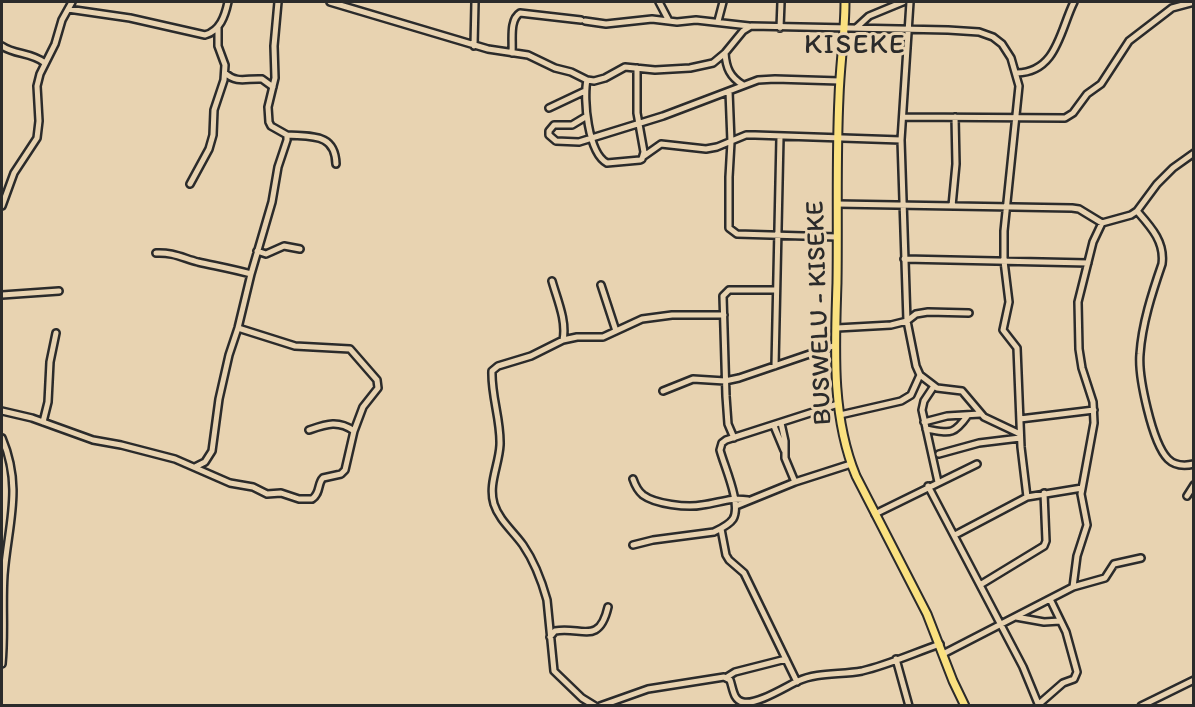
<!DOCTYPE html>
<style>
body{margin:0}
#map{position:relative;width:1195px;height:707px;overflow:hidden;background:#e8d3b1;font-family:Itim,sans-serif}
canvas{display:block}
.frame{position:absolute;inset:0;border:3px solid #2b2b2b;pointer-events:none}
</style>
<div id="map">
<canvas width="1195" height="707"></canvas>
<div class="frame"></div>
</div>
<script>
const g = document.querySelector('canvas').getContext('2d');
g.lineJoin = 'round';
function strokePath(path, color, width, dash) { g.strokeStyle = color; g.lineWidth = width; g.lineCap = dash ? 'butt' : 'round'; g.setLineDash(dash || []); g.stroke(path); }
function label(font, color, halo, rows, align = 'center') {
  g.font = font + ' Itim,sans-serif'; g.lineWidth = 6; g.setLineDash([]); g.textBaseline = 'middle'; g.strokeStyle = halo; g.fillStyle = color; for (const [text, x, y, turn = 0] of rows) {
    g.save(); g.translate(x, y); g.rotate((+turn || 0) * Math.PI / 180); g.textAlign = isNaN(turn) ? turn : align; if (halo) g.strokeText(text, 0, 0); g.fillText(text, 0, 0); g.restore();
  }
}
const minor = new Path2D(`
 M330 2 488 49 528 55 555 68 571 72 587 80 594 81 605 78 625 67 655 70 690 68 713 63 725 53 743 31 751 26 948 30 979 32 993 37 1002 44 1011 58 1019 86 1004 231V261L1009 302 1003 330 1017 348 1021 447 1027 497
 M659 2 669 21
 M910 2 901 140 907 321 916 366 920 375 937 388 962 391 984 417 1020 434
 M68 9 130 18 205 35C220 31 225 16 228 2
 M585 21 606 24 652 19 677 22 696 20 749 26
 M718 21 723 2
 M780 28 781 2
 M856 28 869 16 903 2
 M2 46C15 55 31 52 45 63
 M474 46 475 2
 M512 53C513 40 509 20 520 13L581 20
 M725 53C726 68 730 77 743 85
 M225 73C237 84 247 78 262 79L273 87
 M1017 73C1057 72 1060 30 1074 2
 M587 80C583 99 588 153 607 163L640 160 642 159 644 152 637 113V68
 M729 91 731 142 729 177V228L737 234 837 237
 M549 108 585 91
 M587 116 572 125H554L549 131V135L556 141 579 142 663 116 758 80 775 79 840 81
 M903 117 1065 118 1073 113 1087 94 1101 84 1129 41 1172 8 1194 2
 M287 135C312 137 335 133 336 164
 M644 156 661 144 706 149 717 147 746 135H755L901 140
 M190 184 209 149 213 135 214 110 224 80 225 65 218 46V27
 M837 204 1072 208 1079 209 1102 223 1131 215 1137 211 1157 184 1173 168 1194 153
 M2 206 14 173 37 138 39 121 37 86 40 74 55 44 62 20 72 2
 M952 206 956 164 955 117
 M1137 211C1151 227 1165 242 1162 264 1152 293 1142 324 1140 354 1138 376 1152 443 1168 459 1175 466 1185 466 1194 464
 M257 251 266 254 284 246 300 249
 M156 253C172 252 183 258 198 262 216 266 233 269 251 274
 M904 259 1088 263
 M552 281C557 299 567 321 563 340
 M601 285 616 331
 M2 295 59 291
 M837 328 891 325 907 321 916 314 928 312 969 313
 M775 366 780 137
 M934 386 924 401 922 410 938 482
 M663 391 693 379 725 381 739 378 836 345
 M2 411 32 418 93 440 121 445 175 459 230 483 253 487 267 494 281 493 299 499H312C321 493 317 484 323 478L341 474 345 470 354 431 363 407 378 388 377 380 350 349 295 346 238 328
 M840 415 901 401 911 395 920 375
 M1020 419 1094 410
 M43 422 48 402 50 362 56 333
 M924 422 947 416 980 414
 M781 423 785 441V458L795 482
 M774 426 784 450
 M926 429C950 433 953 436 968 415
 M309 430C327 424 338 420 354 431
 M2 438C23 488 8 524 4 575 2 605 5 634 2 664
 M734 438 728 424 726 396 723 296 729 290H776
 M939 454 979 443 1020 438
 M195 467 205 462 212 451 219 399 229 355 238 328 251 274 272 202 278 167 287 140V135L271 126 269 122 268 107 275 78 274 46 278 2
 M633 479C635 485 638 491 643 495 655 504 687 508 702 505 720 503 729 497 748 500
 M928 486 1023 667 1039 706
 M1187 496 1194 485
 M736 506 795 482 851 464
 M875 514 977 464
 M721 529 726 555 729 560 744 573 797 682
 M955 535 1027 497 1082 488
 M633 545 653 540 714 532C720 529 729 525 733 519 742 504 724 466 720 450L722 443 726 440 838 404
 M980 585 1044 546 1046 541 1044 493
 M1073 587 1077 556 1087 525 1081 494 1094 423 1093 402 1082 368 1079 349 1078 302 1093 242 1102 223
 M1016 617 1044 622 1060 621
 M550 637 555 631C581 626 599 646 608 607
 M943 654 1073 587 1105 578 1114 564 1141 558
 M896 659 909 706
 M727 677 735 672 786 659
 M1039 704 1063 683 1074 679 1077 672 1066 632 1050 599
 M595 706 582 698 554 671 547 600C542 582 534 561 523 545 513 531 499 520 494 504 488 484 499 465 500 445 501 420 491 396 492 371L498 366 531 356 563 340 577 337H603L642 319 672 315H724
 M600 706 648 689 724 677 730 680C733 688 733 700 743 702 757 705 785 687 798 681 817 672 841 675 862 671 888 665 914 653 940 644
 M1141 706 1194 680`);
const major = new Path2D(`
 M845 2C845 33 840 65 839 97 836 159 838 221 837 283 835 347 831 416 856 476L927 614 953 681 965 706`);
strokePath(minor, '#2b2b2b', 10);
strokePath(major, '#2b2b2b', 11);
strokePath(minor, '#e8d3b1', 5);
strokePath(major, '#fae180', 7);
label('26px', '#2b2b2b', '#e8d3b1', [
 ["BUSWELU - KISEKE",820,313,-92]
]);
g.letterSpacing = '1.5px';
label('28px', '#2b2b2b', '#e8d3b1', [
 ["KISEKE",855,46]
]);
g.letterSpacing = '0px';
</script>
